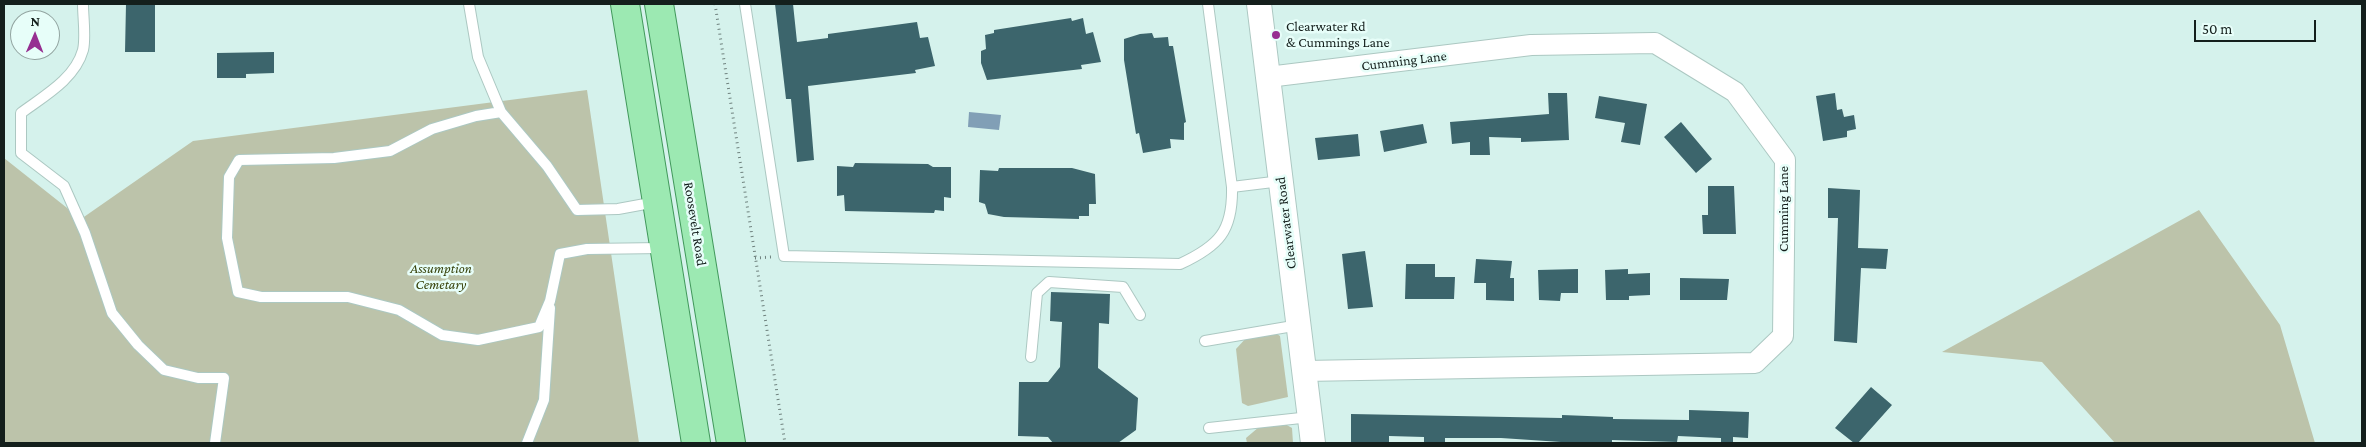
<!DOCTYPE html>
<style>
body{margin:0}
#map{position:relative;width:2366px;height:447px;overflow:hidden;background:#d5f2ec;font-family:"Crimson Pro",serif}
canvas{display:block}
.frame{position:absolute;inset:0;border:5px solid #141f1c;pointer-events:none}
.north{position:absolute;left:10px;top:10px;width:50px;height:50px;box-sizing:border-box;background:#e7fef9;border:1px solid #93a5a1;border-radius:50%;rotate:1deg;font-size:14px;font-weight:700;line-height:20px;text-align:center;color:#141f1c}
.north::after{content:'';display:block;margin:auto;width:18px;height:22px;background:#962e91;clip-path:polygon(50% 0,100% 100%,50% 72%,0 100%)}
.scale{position:absolute;left:2194px;top:20px;width:122px;height:22px;box-sizing:border-box;border:2px solid #141f1c;border-top:0;padding-left:6px;font-size:15px;line-height:18px;white-space:nowrap;color:#141f1c;-webkit-text-stroke:4px #e7fef9;paint-order:stroke}
</style>
<div id="map">
<canvas width="2366" height="447"></canvas>
<div class="frame"></div>
<div class="north">N</div>
<div class="scale">50 m</div>
</div>
<script>
const g = document.querySelector('canvas').getContext('2d');
g.lineJoin = 'round';
function fillPath(path, color) { g.fillStyle = color; g.fill(path, 'evenodd'); }
function strokePath(path, color, width, dash) { g.strokeStyle = color; g.lineWidth = width; g.lineCap = dash ? 'butt' : 'round'; g.setLineDash(dash || []); g.stroke(path); }
function label(font, color, halo, rows, align = 'center') {
  g.font = font + ' "Crimson Pro",serif'; g.lineWidth = 5; g.setLineDash([]); g.textBaseline = 'middle'; g.strokeStyle = halo; g.fillStyle = color; for (const [text, x, y, turn = 0] of rows) {
    g.save(); g.translate(x, y); g.rotate((+turn || 0) * Math.PI / 180); g.textAlign = isNaN(turn) ? turn : align; if (halo) g.strokeText(text, 0, 0); g.fillText(text, 0, 0); g.restore();
  }
}
fillPath(new Path2D(`
 M587 90 639 443H4V158L81 219 193 141Z
 M2199 210 2280 325 2315 443H2115L2042 362 1942 352Z
 M1277 334 1280 336 1288 397 1248 406 1242 403 1236 349 1247 337Z
 M1285 424 1292 428 1293 443H1247L1246 438 1259 427Z`), '#bcc3aa');
fillPath(new Path2D(`
 M969 112 1001 115 999 130 968 127Z`), '#819fb6');
fillPath(new Path2D(`
 M126 4H155V52H125Z
 M775 4H793L797 42 828 38V34L917 22 920 38 928 37 935 66 915 70 916 73 808 86 814 160 797 162 791 99H786Z
 M1071 18 1072 21 1083 18 1086 34 1093 32 1101 62 1081 65 1082 69 987 80 981 63V51L986 49 985 35 994 33V30Z
 M1152 33 1154 38 1168 37 1169 46H1173L1186 122 1184 123V140L1170 139 1171 148 1143 153 1139 133 1136 134 1124 60V39L1140 34Z
 M274 52V73L246 74V78H217V53Z
 M1548 93H1567L1569 140 1521 142V138L1489 137 1490 155H1470V142L1452 144 1450 122 1549 114Z
 M1835 93 1837 110 1842 109 1844 117 1854 115 1856 129 1847 131V137L1823 141 1816 96Z
 M1599 96 1647 104 1640 145 1621 142 1625 123 1595 118Z
 M1681 122 1712 159 1696 173 1664 137Z
 M1423 124 1427 143 1384 152 1380 131Z
 M1358 134 1360 156 1318 160 1315 138Z
 M855 163 928 164 933 167H951V198L944 197V211L935 210 934 213 845 211 844 195 837 196V166L853 167Z
 M999 168H1072L1095 174 1096 204H1089V216H1079V219L1004 217 988 214 985 204 979 202 980 170 998 171Z
 M1708 186H1734L1736 234H1703L1702 215H1708Z
 M1828 188 1860 190 1858 248 1888 249 1886 269 1861 268 1857 343 1834 341 1838 218H1828Z
 M1365 251 1373 307 1348 309 1342 254Z
 M1476 259 1512 261 1510 278H1514V301L1486 300V283H1474Z
 M1406 264H1435V277H1455L1454 299H1405Z
 M1578 269V293H1561L1560 301 1539 300 1538 270Z
 M1628 269V274L1650 273V295L1629 296V300H1606L1605 270Z
 M1680 278 1729 279 1727 300H1680Z
 M1051 292 1110 294 1109 324 1099 323 1098 368 1138 398 1136 430 1118 443H1053L1048 437 1018 436 1019 382H1048L1060 367 1062 322 1050 321Z
 M1871 387 1892 405 1858 443H1854L1835 428Z
 M1689 410 1749 412 1748 438 1733 437V443H1721V438L1678 436 1677 442 1612 440V443H1576L1501 438H1445V442H1424V437L1389 436V443H1351V414L1562 418V415L1613 417V419L1689 420Z`), '#3c656c');
const service = new Path2D(`
 M83 4C83 18 86 37 83 50 75 79 44 96 21 113V153L64 186 85 233 112 313 138 345 164 370 198 378H224L215 443
 M469 4 478 57 501 112
 M745 4 784 256 1180 264C1219 246 1233 231 1232 187L1208 4
 M1232 187 1281 181
 M656 202 618 209 577 210 547 166 501 112 476 116 432 129 390 151 334 158 239 160 229 177 227 238 238 292 261 297H348L399 310 442 335 478 340 539 327 550 301 560 254 587 249 662 248
 M1205 341 1299 325
 M1031 357 1037 293 1049 282 1123 287 1140 315
 M1209 428 1310 417
 M527 443 544 400 550 308`);
const minor = new Path2D(`
 M1268 77 1531 45 1655 43 1735 92 1785 160 1783 336 1755 363 1304 371`);
const tertiary = new Path2D(`
 M1259 4 1313 443`);
const primary = new Path2D(`
 M625 4 696 443
 M659 4 731 443`);
strokePath(service, '#acc8c2', 12);
strokePath(minor, '#acc8c2', 22);
strokePath(tertiary, '#acc8c2', 26);
strokePath(primary, '#42995c', 30);
strokePath(new Path2D(`
 M715 4 785 443
 M755 258 772 257`), '#70837f', 3, [1, 4]);
strokePath(service, '#fff', 10);
strokePath(minor, '#fff', 20);
strokePath(tertiary, '#fff', 24);
strokePath(primary, '#9ce9b2', 28);
for (const [x, y, r, color] of [
 [1276,35,5,"#962e91"]
]) { const dot = new Path2D(); dot.arc(x, y, r, 0, 2 * Math.PI); g.fillStyle = color; g.fill(dot); strokePath(dot, '#e7fef9', 2); }
label('14px', '#141f1c', '#e7fef9', [
 ["Clearwater Rd",1286,27],
 ["& Cummings Lane",1286,43]
], 'left');
label('14px', '#141f1c', '#e7fef9', [
 ["Cumming Lane",1404,61,-7],
 ["Cumming Lane",1784,209,-90],
 ["Clearwater Road",1286,223,-97],
 ["Roosevelt Road",695,224,81]
]);
label('italic 14px', '#37420a', '#e7fef9', [
 ["Assumption",441,269],
 ["Cemetary",441,285]
]);
</script>
